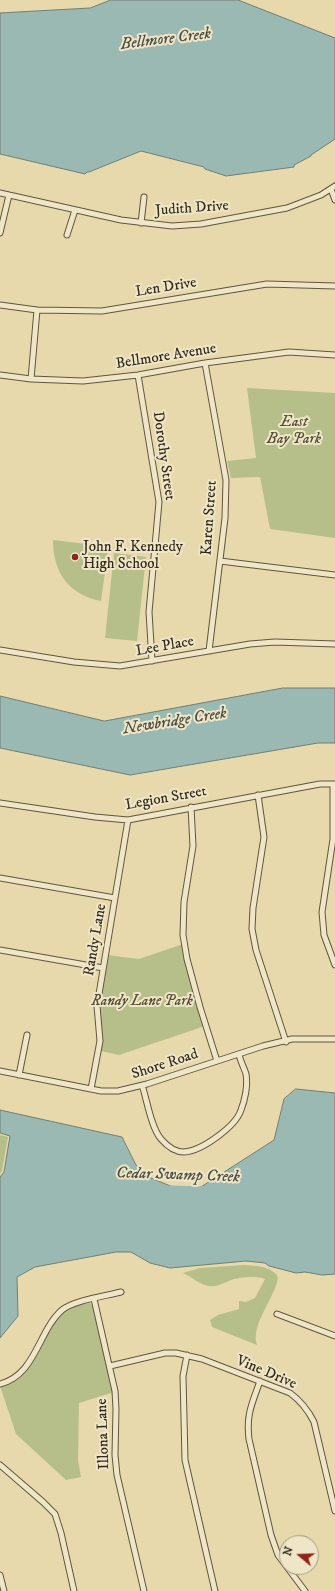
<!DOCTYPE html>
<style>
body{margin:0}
#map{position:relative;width:335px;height:1591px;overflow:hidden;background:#e7d9ab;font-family:"IM FELL DW Pica",serif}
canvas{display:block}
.north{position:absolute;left:279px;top:1535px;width:40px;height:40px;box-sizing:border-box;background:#efe6c8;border:1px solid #a49a83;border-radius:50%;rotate:289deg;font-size:11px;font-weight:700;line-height:16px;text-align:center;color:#33291b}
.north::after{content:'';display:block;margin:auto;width:14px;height:18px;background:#8f2418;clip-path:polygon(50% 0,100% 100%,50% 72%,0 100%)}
</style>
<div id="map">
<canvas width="335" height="1591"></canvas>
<div class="north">N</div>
</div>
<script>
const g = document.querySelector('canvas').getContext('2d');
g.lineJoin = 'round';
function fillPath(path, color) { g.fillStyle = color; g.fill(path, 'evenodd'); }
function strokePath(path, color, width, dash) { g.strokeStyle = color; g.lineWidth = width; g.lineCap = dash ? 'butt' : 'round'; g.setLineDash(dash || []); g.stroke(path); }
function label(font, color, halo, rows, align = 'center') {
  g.font = font + ' "IM FELL DW Pica",serif'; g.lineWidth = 4; g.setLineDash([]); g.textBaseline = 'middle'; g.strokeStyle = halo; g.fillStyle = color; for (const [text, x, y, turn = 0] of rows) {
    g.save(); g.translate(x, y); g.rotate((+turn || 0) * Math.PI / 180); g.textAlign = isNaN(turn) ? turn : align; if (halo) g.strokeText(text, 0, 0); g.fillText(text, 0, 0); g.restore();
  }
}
fillPath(new Path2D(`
 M247 388 335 393V538L270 529 260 477 231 478 227 461 256 458Z
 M53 540 104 546 108 550 101 601C69 595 53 573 53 540Z
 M114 553 146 557 137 641 105 638Z
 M183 944 205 1026 119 1055 101 1051 102 1040 98 1005 107 955 139 959Z
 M0 1135 8 1137 2 1171 0 1174Z
 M244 1265C256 1266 272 1266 278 1277 276 1297 250 1324 257 1345L212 1327 210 1320 218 1315 239 1309V1301L246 1302 255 1298 265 1279C256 1276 244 1277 234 1279 225 1282 219 1287 209 1286 200 1285 192 1277 183 1273L200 1268Z
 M88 1302 94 1306 114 1392 79 1403 78 1460 81 1477 66 1480 16 1434 0 1386C14 1379 28 1368 37 1354 52 1329 54 1308 88 1302Z`), '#b6bf89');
const water = new Path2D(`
 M111 0H238L335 38V139L311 155V156L294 165V167L226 176 205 169 204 167 141 151 89 172H87L85 174 0 154V13L90 8Z
 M283 688H335V743H318L130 775 0 748V696L104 721Z
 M296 1089 335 1093V1274L322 1275 305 1272 296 1273 269 1266 265 1263 246 1261 170 1268 150 1263 131 1252H116L35 1267 17 1277 18 1316 0 1338V1177L4 1172 10 1136 0 1133V1110L122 1137 136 1165 146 1176 190 1194 274 1140 284 1099Z`);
fillPath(water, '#99b9b2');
strokePath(water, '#707f76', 1);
strokePath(new Path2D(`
 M170 1191 206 1192`), '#99b9b2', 11);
const minor = new Path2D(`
 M331 189 335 200
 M0 193 121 220 172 226 201 224 287 208 321 195 335 186
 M141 223 144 197
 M0 233 9 195
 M67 235 75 210
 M0 305 37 310 102 311 267 284 335 286
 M205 363 226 480 225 518 209 651
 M0 375 31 379 83 381 138 375 205 363 289 352 335 355
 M138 375 159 502 149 612 152 661
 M31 379 37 310
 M220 561 335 575
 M0 650 74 662 120 666 250 644 275 642 335 644
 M333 784V839L322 912 324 935 335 965
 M258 795 264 837 253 908 252 929 256 950 286 1042
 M0 803 95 817 128 820 320 784H335
 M191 807 193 846 184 902 183 935 187 959 200 1007 217 1061
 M0 878 115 898
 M0 950 103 968
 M0 1071 101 1091H118L147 1084 263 1046 292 1039H335
 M19 1075 27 1035
 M142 1085C147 1100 151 1127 161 1139 167 1146 175 1152 184 1152 202 1151 236 1126 241 1110 245 1100 248 1085 246 1074 244 1067 240 1061 239 1054
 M91 1089 100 1041 97 1006 128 820
 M94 1299 115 1391 116 1409 115 1455 117 1475 144 1591
 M277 1314 335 1336
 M187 1355 183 1376 185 1460 215 1591
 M110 1366 165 1353H176L202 1359 290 1393C301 1401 308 1410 314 1422L335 1511
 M260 1381C252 1404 246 1414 249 1439L271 1535 278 1555 305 1591
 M0 1384C36 1375 38 1331 62 1310 74 1300 106 1296 121 1292
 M0 1465 43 1502 55 1514 61 1533 74 1591
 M0 1575 4 1591`);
strokePath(minor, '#60553f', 7);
strokePath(minor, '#efe6c8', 5);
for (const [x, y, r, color] of [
 [75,557,4,"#8f2418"]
]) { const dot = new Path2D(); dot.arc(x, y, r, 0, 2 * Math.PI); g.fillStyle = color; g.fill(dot); strokePath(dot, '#efe6c8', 1.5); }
label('15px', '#33291b', '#efe6c8', [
 ["Judith Drive",192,209,-4],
 ["Len Drive",166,288,-9],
 ["Bellmore Avenue",166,357,-9],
 ["Dorothy Street",163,456,82],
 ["Karen Street",210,518,-86],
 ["Lee Place",165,647,-10],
 ["Legion Street",166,799,-10],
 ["Randy Lane",96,940,-80],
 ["Shore Road",165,1065,-18],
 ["Vine Drive",266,1373,23],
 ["Illona Lane",104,1434,-92]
]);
label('italic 15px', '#544e36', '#efe6c8', [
 ["East",294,423],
 ["Bay Park",294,440],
 ["Randy Lane Park",142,1002]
]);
label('15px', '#33291b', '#efe6c8', [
 ["John F. Kennedy",83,548],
 ["High School",83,565]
], 'left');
label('italic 16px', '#4c4d41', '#efe6c8', [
 ["Bellmore Creek",166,40,-7],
 ["Newbridge Creek",175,722,-9],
 ["Cedar Swamp Creek",178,1176,2]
]);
</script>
